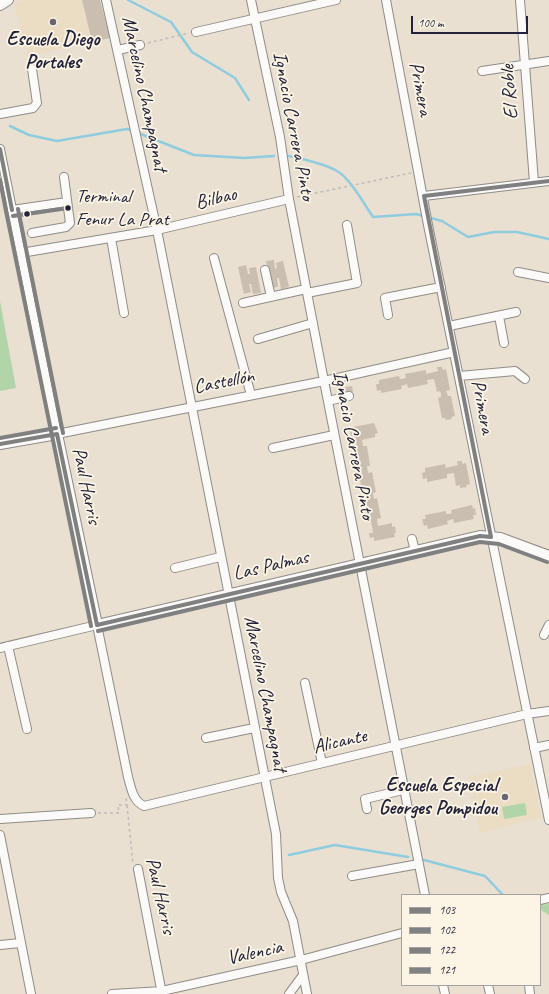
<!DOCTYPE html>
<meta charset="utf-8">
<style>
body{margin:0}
#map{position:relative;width:549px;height:994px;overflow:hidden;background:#e9e0d1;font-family:Caveat,sans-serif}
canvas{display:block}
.legend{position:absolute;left:401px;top:894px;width:140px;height:92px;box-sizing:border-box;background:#fcf5e5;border:1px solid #a5a1a1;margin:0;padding:5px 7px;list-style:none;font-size:12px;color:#22223b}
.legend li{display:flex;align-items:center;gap:8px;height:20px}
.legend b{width:20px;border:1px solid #a5a1a1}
.scale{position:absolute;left:411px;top:16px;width:117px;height:18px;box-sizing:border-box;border:2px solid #22223b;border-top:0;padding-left:5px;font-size:12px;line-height:14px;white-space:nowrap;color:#22223b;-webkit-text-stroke:3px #fcf5e5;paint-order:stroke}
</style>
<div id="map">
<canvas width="549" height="994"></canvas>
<ul class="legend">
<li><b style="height:5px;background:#808080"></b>103</li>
<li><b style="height:5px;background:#808080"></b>102</li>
<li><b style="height:5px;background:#808080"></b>122</li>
<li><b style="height:5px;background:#808080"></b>121</li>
</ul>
<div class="scale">100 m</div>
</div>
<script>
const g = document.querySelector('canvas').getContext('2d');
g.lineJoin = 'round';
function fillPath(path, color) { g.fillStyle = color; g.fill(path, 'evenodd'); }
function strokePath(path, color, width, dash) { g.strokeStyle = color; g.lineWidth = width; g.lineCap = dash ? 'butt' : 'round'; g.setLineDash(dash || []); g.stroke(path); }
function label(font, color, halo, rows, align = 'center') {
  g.font = font + ' Caveat,sans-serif'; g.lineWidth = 3.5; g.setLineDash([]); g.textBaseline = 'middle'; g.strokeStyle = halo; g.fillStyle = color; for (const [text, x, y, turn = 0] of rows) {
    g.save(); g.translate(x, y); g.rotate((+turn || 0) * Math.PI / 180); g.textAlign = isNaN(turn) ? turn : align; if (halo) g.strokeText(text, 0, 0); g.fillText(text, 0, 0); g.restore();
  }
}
fillPath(new Path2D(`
 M25 0H81L91 41 27 57 14 3Z
 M530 764 541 818 480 833 468 777Z`), '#ebdcc4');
fillPath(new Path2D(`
 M0 301 16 388 0 391Z
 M525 803 527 815 504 819 502 807Z
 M549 904V915L542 911 540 905Z`), '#b1d4a8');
strokePath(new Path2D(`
 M128 0 171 22 192 52 235 78 249 100
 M10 126 29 135 57 141 127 129 133 131
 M138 133 194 155 244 158 274 156
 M289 156C305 160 323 163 337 171 350 178 364 204 373 217L416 214 442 221 468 237 494 232H517L549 239
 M289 855 335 845 408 857
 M424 860 485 876 503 895`), '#8fcce0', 2.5);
fillPath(new Path2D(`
 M82 0H100L110 38 92 42Z
 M274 260 275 269 277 268 276 263 283 261 289 287 281 289 279 278H277L278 287 271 288 266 261Z
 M246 265 248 274H250L249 268 256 267 261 293 253 294 251 284H249L251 292 244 294 238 267Z
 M437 367H442L443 370 446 369 450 390 446 391 447 393 448 396H451L455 416 451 417 452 419 446 420 445 418H442L438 398 441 397V394L440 391 437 392 434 379 427 380 428 384 408 388 407 384 401 386 402 389 381 393V390L377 391 376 384H379V380L399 376 400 379H402L406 378 405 374 426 370V374L438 371Z
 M352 386 353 392 342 394 341 388Z
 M374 423 378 433 375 434V437L362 440 363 446H367L370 466H367L368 473 372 472 376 492 373 493 374 499 377 498 381 518 377 519 378 526 392 523V527L395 526 396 533H394L395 537 374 541V537L370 538 369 533H373L371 521 367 522 363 501 367 500 366 494 363 495 359 475 362 474 361 467 357 468 353 448 357 447 355 435 351 436 350 431H353V427Z
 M457 461H462V464L466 463 470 484 466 485 467 487 460 488V485L456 486 454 473 447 474V478L427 482V478L423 479 422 473 425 472V468L445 464 446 468 458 465Z
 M472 505 473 509 475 508 476 515H473L474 519 454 523 453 519 447 521 448 524 428 529 427 525 424 526 422 519H426L425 515 446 511V514H449L452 513 451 510Z`), '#cabeb0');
const minor = new Path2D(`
 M106 0 157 230 276 834 278 878 281 892 293 921 307 994
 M251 0 280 137 289 199 324 381 425 895
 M386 0 428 225 549 820
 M520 0 534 182
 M196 32 336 0
 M118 50 140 45
 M482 71 549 61
 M0 114 33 108 37 103 32 69
 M0 149 57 434 324 381 454 352
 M424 196 549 181
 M12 210 67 202
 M32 233 66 227 70 223 64 177
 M111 238 124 313
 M21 253 157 230 289 199
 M214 258 251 395
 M265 270 271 297
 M518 272 549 278
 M307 293 357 283 347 225
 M243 303 306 289
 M388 315 385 298 441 287
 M499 316 504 343
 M449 326 516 312
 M258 339 313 323
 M459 376 515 371 525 379
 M328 401 349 396
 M273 448 334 435
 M412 539 415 551
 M175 568 220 557
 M544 635 549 625
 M8 646 27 729
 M0 648 97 625 128 777C131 788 133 801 144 806L527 714 549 711
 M305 683 322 763
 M206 738 254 728
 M534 748 549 745
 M367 809 365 799 403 790
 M0 819 91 813
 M0 835 31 994
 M138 869 162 994
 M352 876 419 864
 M540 900 549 898
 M0 945 20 943
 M443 985 445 994
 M488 985 490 994
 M529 985 530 994
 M112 994 162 991 301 960 402 933
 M289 994 303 975`);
const major = new Path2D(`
 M0 5 8 0
 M0 444 57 434 97 625 480 536 500 538 549 556`);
strokePath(minor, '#8f8b87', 10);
strokePath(major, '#8f8b87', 12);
strokePath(new Path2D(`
 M148 43 189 33
 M297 197 411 173
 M127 805 133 864
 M98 813H119L118 805H127L126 798`), '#bdbbbb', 1.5, [3, 3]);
strokePath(minor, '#fcfaf8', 8);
strokePath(major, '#fcfaf8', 10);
strokePath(new Path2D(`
 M0 149 12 210
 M424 196 491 537
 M424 196 549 181
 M57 434 97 625
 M0 444 57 434
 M97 625 480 536 491 537`), '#808080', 4);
strokePath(new Path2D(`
 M6 211 91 626
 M98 631 480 542 499 544 547 562`), '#808080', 4);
strokePath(new Path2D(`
 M18 209 63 433
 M0 438 56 428`), '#808080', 4);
strokePath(new Path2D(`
 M0 180 6 211
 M13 216 68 208`), '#808080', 4);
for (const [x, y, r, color] of [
 [53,22,4,"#686470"],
 [68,208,3.5,"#22223b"],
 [27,214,3.5,"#22223b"],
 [505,797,4,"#686470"]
]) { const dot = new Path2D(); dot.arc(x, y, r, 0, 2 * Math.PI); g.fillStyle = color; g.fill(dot); strokePath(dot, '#fcf5e5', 1.5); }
label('19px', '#22223b', '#fcf5e5', [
 ["Terminal",76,197],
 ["Fenur La Prat",76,220]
], 'left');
label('bold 20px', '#22223b', '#fcf5e5', [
 ["Escuela Diego",53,40],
 ["Portales",53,63],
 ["Escuela Especial",497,786,"right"],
 ["Georges Pompidou",497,809,"right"]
]);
label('20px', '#22223b', '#fcf5e5', [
 ["Primera",420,89,79],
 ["El Roble",510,92,-94],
 ["Marcelino Champagnat",144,94,78],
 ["Ignacio Carrera Pinto",293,126,79],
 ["Bilbao",216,199,-13],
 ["Castellón",224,382,-11],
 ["Primera",482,407,79],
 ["Ignacio Carrera Pinto",353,445,79],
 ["Paul Harris",86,486,78],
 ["Las Palmas",271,566,-13],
 ["Marcelino Champagnat",265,694,79],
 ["Alicante",340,742,-13],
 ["Paul Harris",160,896,77],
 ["Valencia",255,953,-12]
]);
</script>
